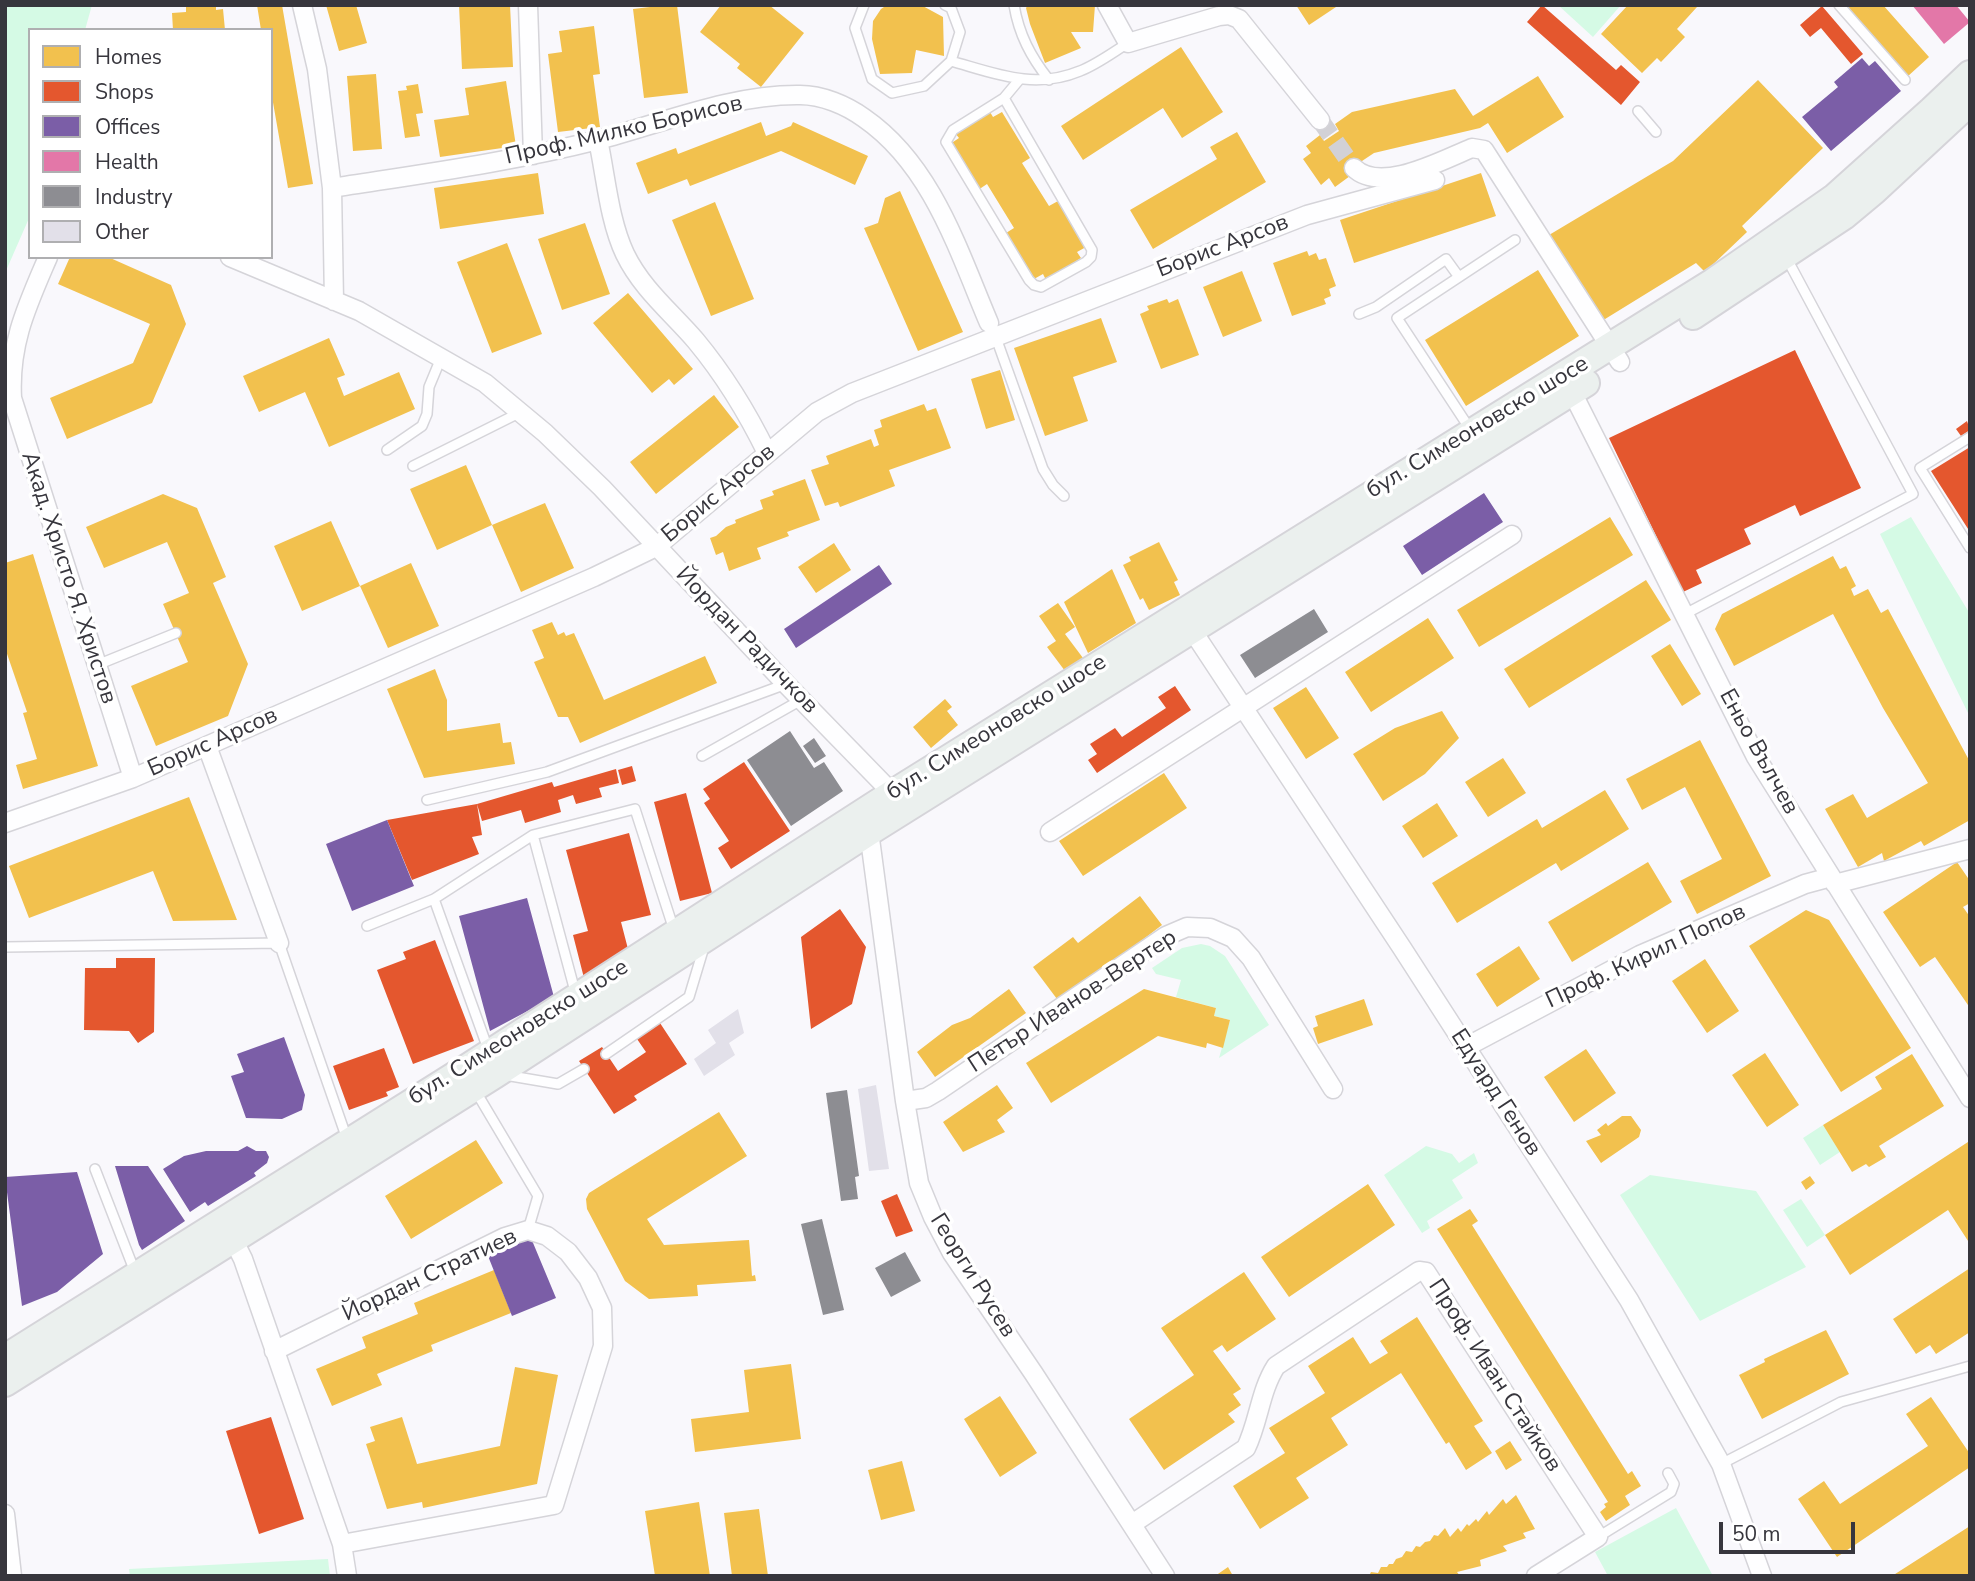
<!DOCTYPE html>
<meta charset="utf-8">
<style>
body{margin:0}
#map{position:relative;width:1975px;height:1581px;overflow:hidden;background:#f9f8fc;font-family:"Nunito Sans",sans-serif}
canvas{display:block}
.frame{position:absolute;inset:0;border:7px solid #37363d;pointer-events:none}
.legend{position:absolute;left:28px;top:28px;width:245px;height:231px;box-sizing:border-box;background:#fff;border:2px solid #afafb1;margin:0;padding:9px 12px;list-style:none;font-size:21px;color:#37363d}
.legend li{display:flex;align-items:center;gap:14px;height:35px}
.legend b{width:35px;border:2px solid #afafb1}
.scale{position:absolute;left:1719px;top:1522px;width:136px;height:32px;box-sizing:border-box;border:4px solid #37363d;border-top:0;padding-left:9px;font-size:21px;line-height:24px;white-space:nowrap;color:#37363d;-webkit-text-stroke:5px #fff;paint-order:stroke}
</style>
<div id="map">
<canvas width="1975" height="1581"></canvas>
<div class="frame"></div>
<ul class="legend">
<li><b style="height:19px;background:#f2c14e"></b>Homes</li>
<li><b style="height:19px;background:#e4572e"></b>Shops</li>
<li><b style="height:19px;background:#7b5ea7"></b>Offices</li>
<li><b style="height:19px;background:#e377a8"></b>Health</li>
<li><b style="height:19px;background:#8d8d92"></b>Industry</li>
<li><b style="height:19px;background:#e2e0e9"></b>Other</li>
</ul>
<div class="scale">50 m</div>
</div>
<script>
const g = document.querySelector('canvas').getContext('2d');
g.lineJoin = 'round';
function fillPath(path, color) { g.fillStyle = color; g.fill(path, 'evenodd'); }
function strokePath(path, color, width, dash) { g.strokeStyle = color; g.lineWidth = width; g.lineCap = dash ? 'butt' : 'round'; g.setLineDash(dash || []); g.stroke(path); }
function label(font, color, halo, rows, align = 'center') {
  g.font = font + ' "Nunito Sans",sans-serif'; g.lineWidth = 7; g.setLineDash([]); g.textBaseline = 'middle'; g.strokeStyle = halo; g.fillStyle = color; for (const [text, x, y, turn = 0] of rows) {
    g.save(); g.translate(x, y); g.rotate((+turn || 0) * Math.PI / 180); g.textAlign = isNaN(turn) ? turn : align; if (halo) g.strokeText(text, 0, 0); g.fillText(text, 0, 0); g.restore();
  }
}
fillPath(new Path2D(`
 M5 5H92L85 30H30V216L5 273Z
 M1558 5H1621L1593 37Z
 M1911 517 1970 614V717L1880 534Z
 M1201 944 1210 946 1225 956 1269 1025 1219 1058 1230 1020 1214 1016 1216 1008 1176 997 1181 980 1156 974 1152 968 1182 948Z
 M1823 1125 1840 1152 1820 1165 1803 1138Z
 M1426 1146 1452 1154 1459 1163 1474 1153 1478 1163 1452 1180 1463 1198 1427 1221 1430 1228 1422 1233 1384 1175Z
 M1650 1175 1756 1191 1806 1267 1700 1321 1620 1195Z
 M1801 1199 1825 1235 1807 1247 1783 1210Z
 M1676 1508 1713 1576H1608L1595 1552Z
 M328 1559 330 1576H130L129 1569Z`), '#d5fae5');
fillPath(new Path2D(`
 M186 5H216V10L223 9 225 30H173L172 13 186 12Z
 M257 5H282L313 184 288 188 271 91V30H261Z
 M326 5H356L367 43 339 51Z
 M459 5H510L513 67 462 69Z
 M667 5H677L688 93 644 98 633 9Z
 M721 5H769L804 33 761 87 737 68 740 64 700 32Z
 M887 5H921L943 17 944 56 916 50 912 73 880 74 872 39 873 21 881 9Z
 M1028 5H1095L1093 32H1071L1081 48 1045 63 1030 24 1026 8Z
 M1296 5H1339L1309 25Z
 M1628 5H1695L1697 7 1677 29 1685 37 1661 62 1657 58 1642 73 1601 34Z
 M1843 5H1883L1929 57 1907 77Z
 M594 26 600 74 593 75 600 127 558 132 548 54 562 52 559 31Z
 M1181 47 1223 112 1182 138 1163 108 1083 160 1061 126Z
 M376 74 382 149 353 151 347 76Z
 M1538 76 1564 117 1507 153 1488 123 1480 128 1374 153 1347 171 1350 176 1335 187 1329 178 1321 185 1303 159 1311 153 1306 146 1320 135 1324 141 1339 131 1335 124 1352 112 1455 89 1473 116Z
 M1758 80 1823 148 1742 226 1747 232 1705 272 1696 263 1597 324 1544 238 1673 161Z
 M506 81 516 146 440 157 434 120 469 115 465 88Z
 M418 84 423 113 416 114 420 136 405 138 398 91 407 90 406 86Z
 M990 112 993 117 1002 112 1030 158 1022 163 1049 206 1058 201 1086 247 1077 252 1081 258 1046 280 1043 274 1034 279 1006 233 1014 228 987 184 978 190 950 144 959 138 955 133Z
 M761 122 766 136 791 126 793 122 868 156 855 185 781 151 690 186 687 179 648 194 636 163 676 148 678 154Z
 M1237 132 1266 182 1153 249 1130 210 1217 159 1210 147Z
 M538 173 544 214 440 229 434 188Z
 M1481 173 1496 216 1354 263 1340 220Z
 M900 191 963 332 918 351 864 228 878 223 885 198Z
 M715 202 754 299 711 316 672 220Z
 M585 223 610 294 562 310 538 239Z
 M507 243 542 334 492 353 457 262Z
 M1307 251 1309 256 1316 253 1319 260 1326 258 1336 286 1329 289 1331 296 1324 299 1326 304 1292 316 1273 263Z
 M70 257H108L171 285 186 324 152 403 67 439 50 398 133 363 150 324 58 284Z
 M1538 270 1579 336 1466 406 1425 340Z
 M1242 271 1262 321 1223 337 1203 287Z
 M628 293 693 369 674 385 669 379 652 393 593 323Z
 M1167 299 1169 303 1178 299 1199 355 1161 369 1140 314 1149 310 1147 306Z
 M1101 318 1117 362 1073 377 1088 421 1045 436 1014 348Z
 M329 338 345 375 337 378 344 396 399 372 415 409 329 447 305 392 259 412 243 376Z
 M1000 370 1015 420 986 429 971 379Z
 M714 395 739 427 656 494 630 462Z
 M924 404 927 411 936 408 951 448 889 470 895 486 840 507 838 502 825 506 811 470 829 464 826 456 871 439 874 447 879 445 874 430 882 427 880 420Z
 M466 465 492 525 545 503 574 568 521 592 492 525 437 550 410 489Z
 M805 479 820 520 787 532 789 536 757 548 761 559 729 571 723 552 716 555 710 538 716 536 726 527 736 523 735 520 763 509 760 500 774 495 772 491Z
 M163 494 197 508 226 577 213 583 248 664 228 716 156 746 131 686 188 662 163 604 189 593 167 542 104 568 86 527Z
 M1610 517 1633 555 1479 647 1457 610Z
 M331 521 360 586 302 611 274 546Z
 M1159 542 1178 580 1174 582 1180 595 1149 610 1143 598 1140 600 1123 565 1131 561 1129 557Z
 M834 543 851 570 816 593 798 567Z
 M33 554 98 766 23 789 16 765 37 759 23 713 27 712 5 648V563Z
 M1833 556 1840 569 1846 566 1856 586 1851 589 1854 596 1868 589 1881 613 1888 609 1970 762V820L1924 846 1921 841 1884 861 1882 853 1858 867 1825 809 1853 794 1867 818 1928 783 1883 708 1833 614 1734 666 1715 629 1722 614Z
 M411 563 439 626 388 648 360 586Z
 M1112 569 1136 623 1088 653 1064 602Z
 M1646 580 1671 620 1529 708 1504 669Z
 M1058 603 1075 627 1065 634 1083 658 1065 671 1047 647 1056 641 1039 616Z
 M1428 618 1454 658 1371 712 1345 672Z
 M552 622 558 635 564 632 566 636 574 633 604 700 705 656 717 683 580 743 568 717H558L534 662 544 658 532 630Z
 M1670 644 1701 694 1682 706 1651 656Z
 M435 669 447 700V731L500 723 503 743 511 742 515 764 424 778 387 689Z
 M1306 687 1339 738 1306 759 1273 708Z
 M945 699 952 707 947 711 958 725 931 748 913 727Z
 M1442 711 1459 738 1425 774 1383 801 1353 754 1395 728Z
 M1700 740 1771 876 1697 914 1680 881 1722 859 1685 787 1642 810 1626 779Z
 M1503 758 1526 793 1488 817 1465 782Z
 M1164 773 1187 808 1083 876 1059 841Z
 M1605 790 1629 829 1561 871 1556 863 1457 923 1432 883 1537 819 1542 828Z
 M189 797 237 920 173 921 153 871 29 918 9 866Z
 M1437 803 1458 836 1423 858 1402 826Z
 M1648 862 1672 902 1572 962 1548 922Z
 M1957 862 1970 881V903L1963 907 1970 917V1008L1935 957 1920 967 1883 912Z
 M1140 896 1162 925 1060 1003 1033 967 1073 937 1078 943Z
 M1806 910 1829 920 1911 1048 1841 1092 1749 946Z
 M1519 946 1540 979 1497 1007 1476 974Z
 M1705 959 1739 1011 1707 1033 1672 981Z
 M1009 989 1026 1013 935 1077 917 1052 952 1025 970 1018Z
 M1144 989 1216 1008 1214 1016 1230 1020 1223 1048 1207 1043 1206 1048 1158 1036 1051 1103 1026 1063Z
 M1364 999 1373 1025 1318 1044 1313 1028 1318 1026 1315 1016Z
 M1586 1049 1616 1093 1574 1122 1544 1077Z
 M1765 1053 1799 1105 1767 1127 1732 1075Z
 M1912 1054 1944 1106 1879 1146 1886 1157 1869 1167 1866 1164 1852 1172 1823 1125 1882 1089 1875 1077Z
 M997 1085 1013 1108 997 1120 1005 1132 963 1152 943 1122Z
 M719 1112 747 1156 647 1219 664 1245 749 1240 752 1276 755 1275 756 1281 697 1285 698 1296 649 1299 625 1281 587 1209 586 1199 589 1193Z
 M1622 1116H1631L1641 1130 1639 1137 1601 1163 1586 1141 1601 1135 1597 1130 1606 1123 1608 1126Z
 M476 1140 503 1183 411 1239 385 1196Z
 M1968 1142 1970 1145V1244L1948 1210 1850 1275 1825 1235Z
 M1810 1176 1815 1183 1806 1190 1801 1182Z
 M1368 1184 1395 1225 1289 1297 1261 1257Z
 M1470 1209 1478 1221 1472 1225 1628 1474 1632 1471 1641 1486 1625 1496 1630 1505 1606 1521 1600 1512 1606 1507 1604 1504 1608 1502 1437 1229Z
 M1970 1268V1332L1936 1354 1930 1345 1916 1354 1893 1319Z
 M494 1270 511 1313 431 1345 433 1351 377 1374 382 1385 332 1406 316 1369 366 1348 362 1337 418 1314 414 1303Z
 M1244 1272 1276 1319 1227 1352 1222 1345 1213 1351 1241 1389 1233 1394 1241 1405 1228 1414 1235 1422 1164 1470 1129 1419 1194 1375 1161 1328Z
 M1417 1317 1483 1421 1474 1426 1492 1453 1466 1470 1449 1442 1446 1444 1401 1373 1331 1418 1348 1445 1296 1478 1309 1498 1260 1529 1233 1486 1285 1453 1269 1428 1325 1393 1308 1366 1353 1337 1370 1364 1388 1353 1380 1341Z
 M1826 1330 1849 1374 1762 1419 1739 1375 1765 1362 1764 1359Z
 M791 1364 801 1439 695 1452 691 1419 749 1412 744 1370Z
 M515 1367 558 1375 537 1484 423 1508 422 1502 387 1509 366 1444 375 1441 370 1427 402 1417 417 1464 500 1446Z
 M1000 1396 1037 1453 1000 1477 964 1419Z
 M1931 1397 1970 1454V1467L1837 1557 1798 1499 1824 1481 1840 1504 1928 1446 1906 1414Z
 M1510 1441 1522 1460 1506 1470 1495 1451Z
 M902 1461 915 1511 881 1520 868 1470Z
 M1516 1495 1535 1529 1523 1533 1526 1538 1503 1546 1507 1551 1480 1560 1481 1566 1457 1572 1460 1576H1369L1371 1572 1378 1573 1381 1567H1387L1389 1564H1393L1396 1559 1402 1557 1406 1551 1412 1552 1416 1546 1420 1547 1425 1542 1430 1541 1434 1535 1438 1536 1445 1528 1450 1537 1458 1528 1461 1532 1467 1524 1469 1526 1476 1519 1478 1522 1487 1511 1489 1515 1503 1499 1506 1504Z
 M699 1502 710 1576H655L645 1511Z
 M759 1509 768 1576H732L724 1513Z
 M1970 1526V1576H1892Z
 M1228 1567 1233 1576H1215Z`), '#f2c14e');
fillPath(new Path2D(`
 M1542 5 1616 70 1621 65 1640 82 1621 105 1527 22Z
 M1822 6 1863 54 1851 64 1821 28 1810 37 1800 25Z
 M1795 350 1861 488 1800 516 1795 505 1744 529 1751 544 1696 570 1702 583 1683 592 1609 438Z
 M1967 421 1970 430 1961 436 1956 429Z
 M1970 447V532L1931 471Z
 M1175 686 1191 710 1097 773 1088 760 1097 754 1090 744 1115 728 1122 737 1166 708 1158 697Z
 M744 762 790 831 731 869 718 848 729 841 704 803 710 799 703 789Z
 M632 766 636 781 622 785 618 770Z
 M616 769 619 783 599 788 602 797 576 804 573 795 558 800 561 812 525 823 521 810 482 821 477 804 552 782 554 787Z
 M686 793 712 893 680 901 654 802Z
 M477 804 482 835 472 837 479 854 412 880 387 820Z
 M629 833 651 915 621 922 628 949 584 978 573 935 588 931 566 850Z
 M840 909 866 947 852 1004 811 1029 801 937Z
 M435 940 474 1041 413 1064 377 970 406 959 403 952Z
 M116 958H155L154 1032 138 1043 129 1031 84 1030 85 968H116Z
 M660 1023 687 1064 634 1096 637 1100 614 1114 579 1061 602 1047 618 1071 646 1052 637 1039Z
 M384 1048 399 1087 386 1092 388 1096 349 1110 333 1066Z
 M897 1194 913 1231 896 1237 881 1201Z
 M271 1417 304 1519 259 1534 226 1431Z`), '#e4572e');
fillPath(new Path2D(`
 M1862 58 1869 66 1875 61 1901 91 1831 151 1802 117 1838 87 1834 82Z
 M1484 493 1503 522 1422 575 1403 546Z
 M879 565 892 584 796 648 784 629Z
 M387 820 414 886 352 911 326 844Z
 M527 898 554 997 490 1031 459 916Z
 M284 1037 305 1095 302 1110 282 1119 246 1118 231 1076 244 1072 237 1054Z
 M247 1146 256 1151H266L269 1157 267 1163 254 1173 256 1176 208 1206 205 1202 190 1212 163 1169 184 1156 206 1151H238Z
 M115 1166H148L185 1221 142 1250 139 1245Z
 M77 1172 103 1254 57 1292 22 1306 5 1177Z
 M531 1238 556 1298 512 1316 488 1256Z`), '#7b5ea7');
fillPath(new Path2D(`
 M1912 5H1956L1970 22 1944 44Z`), '#e377a8');
fillPath(new Path2D(`
 M1314 609 1328 632 1255 678 1240 655Z
 M790 731 814 768 824 762 843 791 791 826 747 760Z
 M814 738 826 756 815 763 803 746Z
 M847 1090 859 1176 855 1177 858 1199 841 1201 826 1093Z
 M822 1219 844 1310 823 1315 801 1224Z
 M905 1252 921 1281 891 1297 875 1268Z`), '#8d8d92');
fillPath(new Path2D(`
 M738 1009 744 1033 729 1043 735 1055 704 1076 694 1059 716 1043 708 1030Z
 M876 1085 889 1169 869 1171 858 1089Z`), '#e2e0e9');
strokePath(new Path2D(`
 M1320 120 1354 168`), '#d2d1d6', 18, [18, 9]);
const lane = new Path2D(`
 M864 5 855 28 872 79 892 93 924 86 951 61 960 32 951 8 945 5
 M1014 5C1019 35 1031 57 1049 80
 M1839 5 1905 80
 M951 61C997 74 1034 90 1080 71 1096 65 1112 53 1128 43
 M1004 98 953 130 946 142 1029 280 1034 285 1041 287 1086 262 1091 257 1092 250 1004 98 1019 80
 M1638 111 1656 132
 M1359 314 1376 307 1446 259 1459 277
 M995 335 1043 469 1053 485 1064 496
 M1470 429 1397 318 1515 240
 M1970 437 1920 468 1970 548
 M387 450 422 426 427 414 429 387 441 358
 M413 466 521 412
 M1685 614 1913 494 1786 257
 M97 665 176 633
 M702 756 801 700
 M427 800 547 772 786 684
 M533 835 635 809 674 930
 M434 899 488 1049
 M367 926 434 899 533 835 576 995
 M5 947 279 943 347 1139
 M606 1054 689 997 704 947
 M505 1075 558 1084 584 1069
 M475 1090 538 1196 528 1230
 M95 1169 135 1272
 M1721 1464 1841 1402 1970 1366
 M1598 1537 1671 1492 1674 1484 1668 1473`);
const street = new Path2D(`
 M302 5 317 69 332 188 334 301
 M528 5 533 155
 M1107 5 1128 43 1219 16 1229 15 1239 19 1320 120
 M598 140C606 177 609 220 625 254 642 289 671 312 696 341 725 376 747 412 767 453
 M1354 168C1381 194 1442 160 1472 148L1484 150 1620 362
 M332 188C421 174 511 162 598 140 663 123 732 94 800 95 822 95 846 105 864 118 932 165 958 250 989 323
 M48 257C27 306 9 343 12 398L133 778
 M230 257 359 311 485 383 545 433 602 488 786 684 900 801
 M1572 392 1756 757 1970 1098
 M1192 630 1402 948 1629 1300 1721 1464 1762 1576
 M207 746 279 943
 M5 823 133 778 594 577 656 547 817 412 852 393 1307 215 1435 180
 M868 824 905 1101 919 1183 933 1217 952 1253 1034 1374 1165 1576
 M1050 832 1512 535
 M1835 884 1970 849
 M1466 1047 1640 955 1805 884 1831 877
 M905 1101 926 1098 938 1091 1166 936 1187 927 1210 928 1233 938 1251 958 1333 1089
 M234 1241 243 1259 342 1544 347 1576
 M274 1351 505 1237 528 1230 547 1236 568 1252 588 1278 602 1308 603 1346 554 1505 342 1544
 M5 1514 12 1576
 M1132 1524 1246 1448C1259 1421 1260 1391 1276 1366L1419 1271 1426 1272 1598 1537 1536 1576`);
const secondary = new Path2D(`
 M1693 316 1844 216 1874 191 1970 102
 M5 1358 465 1069 893 793 1713 282 1835 197 1932 110 1970 74
 M5 1383 496 1074 869 832 1586 383`);
strokePath(lane, '#d5d4d9', 12);
strokePath(street, '#d5d4d9', 21);
strokePath(secondary, '#d5d4d9', 30);
strokePath(lane, '#fefeff', 9);
strokePath(street, '#fefeff', 18);
strokePath(secondary, '#ebf0ee', 26);
label('23px', '#37363d', '#fff', [
 ["Проф. Милко Борисов",624,131,-13],
 ["Борис Арсов",1223,247,-21],
 ["бул. Симеоновско шосе",1478,428,-31],
 ["Борис Арсов",719,494,-40],
 ["Акад. Христо Я. Христов",68,578,72],
 ["Йордан Радичков",746,641,46],
 ["бул. Симеоновско шосе",997,728,-32],
 ["Борис Арсов",213,743,-24],
 ["Еньо Вълчев",1758,752,61],
 ["Проф. Кирил Попов",1646,957,-25],
 ["Петър Иванов-Вертер",1073,1002,-33],
 ["бул. Симеоновско шосе",519,1033,-32],
 ["Едуард Генов",1495,1093,57],
 ["Йордан Стратиев",430,1276,-25],
 ["Георги Русев",972,1276,58],
 ["Проф. Иван Стайков",1494,1376,57]
]);
</script>
